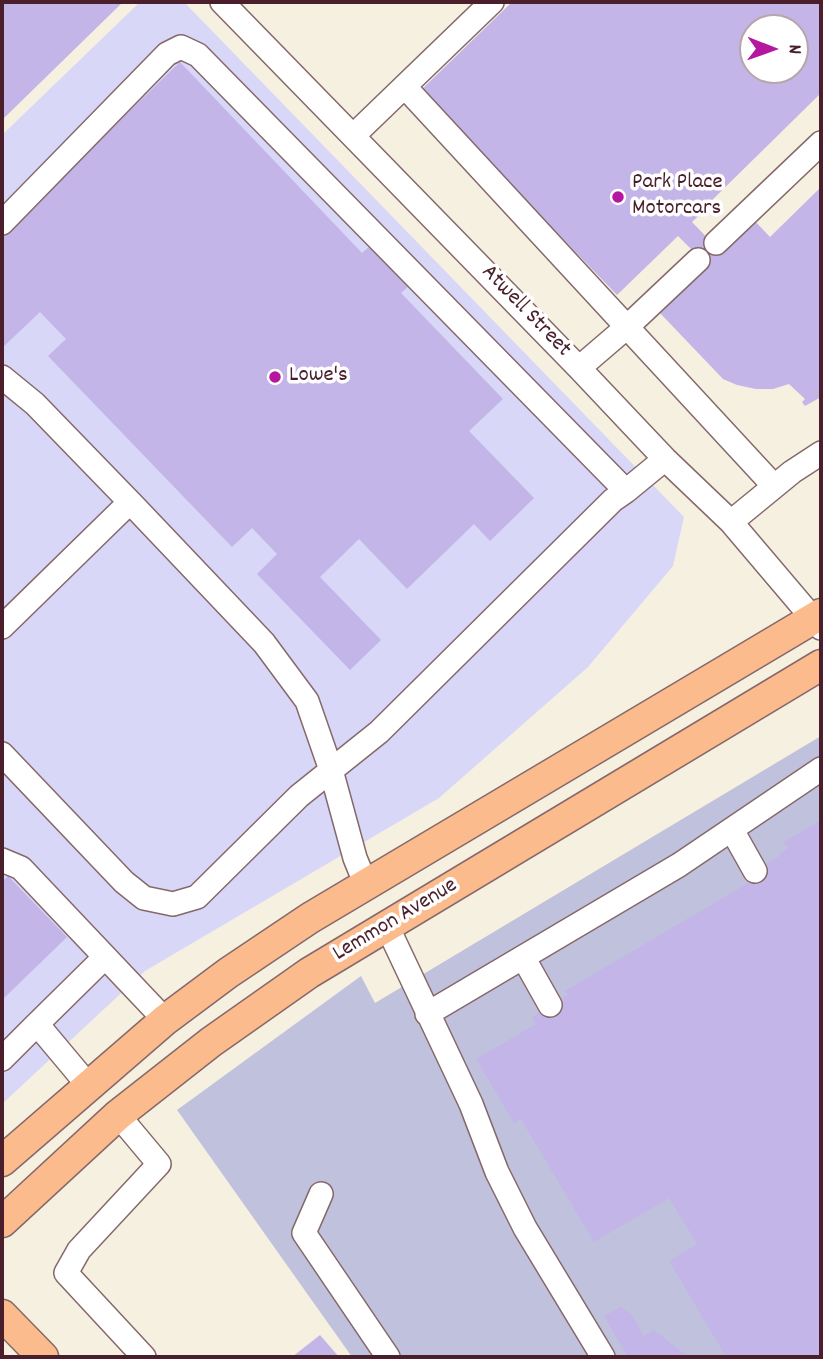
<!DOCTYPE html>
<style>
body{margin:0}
#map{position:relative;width:823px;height:1359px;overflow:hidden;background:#f6f0e0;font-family:Dekko,sans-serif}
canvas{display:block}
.frame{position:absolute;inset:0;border:4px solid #4a1f2b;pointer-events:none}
.north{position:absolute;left:739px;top:14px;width:70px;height:70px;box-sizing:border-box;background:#fff;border:2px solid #b7a5aa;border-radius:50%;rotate:91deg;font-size:19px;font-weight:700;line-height:28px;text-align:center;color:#4a1f2b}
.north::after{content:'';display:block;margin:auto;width:24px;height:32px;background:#b5179e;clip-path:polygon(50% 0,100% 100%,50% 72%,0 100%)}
</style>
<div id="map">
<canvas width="823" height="1359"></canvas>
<div class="frame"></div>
<div class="north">N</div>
</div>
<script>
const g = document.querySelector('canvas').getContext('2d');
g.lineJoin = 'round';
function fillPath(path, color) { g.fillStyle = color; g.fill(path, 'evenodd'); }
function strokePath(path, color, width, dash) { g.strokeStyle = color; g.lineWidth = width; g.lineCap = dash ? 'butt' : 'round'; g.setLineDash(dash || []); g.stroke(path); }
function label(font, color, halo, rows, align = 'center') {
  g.font = font + ' Dekko,sans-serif'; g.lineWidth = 7; g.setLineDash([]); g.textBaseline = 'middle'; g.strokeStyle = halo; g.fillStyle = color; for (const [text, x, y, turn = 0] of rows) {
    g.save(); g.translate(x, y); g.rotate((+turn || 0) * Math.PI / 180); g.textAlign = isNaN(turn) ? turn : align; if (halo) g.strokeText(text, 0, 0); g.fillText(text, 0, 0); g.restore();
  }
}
fillPath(new Path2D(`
 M140 2H184L684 517 673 566 588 667 439 798 145 971 2 1104V135Z`), '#d9d7f8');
fillPath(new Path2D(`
 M821 736V1357H352L177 1110 361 976 375 1003Z`), '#c0c2dd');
fillPath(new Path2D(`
 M2 2H123L2 120Z
 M512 2H821V93L704 208 705 210 692 222 720 251 753 219 770 237 821 187V397L805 406 802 402 805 399 789 384 773 389H756L737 385 723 379 659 312 707 265 678 236 617 295 420 91ZM753 28H795V70H753Z
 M180 62 362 253 370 246 409 286 401 293 503 399 469 431 534 498 490 541 474 524 407 589 359 539 320 577 381 640 350 670 257 574 277 554 252 528 232 547 48 356 66 339 40 312 2 348V235Z
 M821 820V1357H726L669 1261 697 1244 669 1198 594 1242 521 1119 514 1123 476 1059 536 1024 532 1017 568 995 565 991 748 883 744 877 780 856 779 854 788 848 784 842Z
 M8 876 67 937 2 1000V882Z
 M621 1307 631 1314 644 1336 654 1330 688 1357H628L604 1316Z
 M320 1335 339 1357H292Z`), '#c3b5e7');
const minor = new Path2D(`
 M222 2 579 368 665 459 731 522 821 628
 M405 87 774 486
 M353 136 492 2
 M2 223 167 54 181 47 198 55 626 491 613 500 379 732 299 796 197 897 173 904 144 898 124 882 2 754
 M716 243 821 143
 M579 368 628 326 698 260
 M2 377 35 404 130 502
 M626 491 665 459
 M731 522 792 472 821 453
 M2 627 130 502 264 643 307 701 331 770 355 858 366 885
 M732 830 755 871
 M2 860 21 868 165 1020
 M387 926 471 1104 497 1172 525 1228 603 1357
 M523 957 550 1005
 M427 1014 679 865 821 769
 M37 1024 105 957
 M2 1059 37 1024 88 1085
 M118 1115 159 1164 79 1250 66 1273 144 1357
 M321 1194 304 1233 388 1357`);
const major = new Path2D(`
 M2 1161 165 1020 228 973 310 918 821 614
 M2 1222 118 1115 211 1042 309 973 821 665
 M2 1315 43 1357`);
strokePath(minor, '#86686a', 26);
strokePath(major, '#86686a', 33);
strokePath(minor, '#fff', 23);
strokePath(major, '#fbbb8c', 30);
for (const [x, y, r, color] of [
 [618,197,7,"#b5179e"],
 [275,377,7,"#b5179e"]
]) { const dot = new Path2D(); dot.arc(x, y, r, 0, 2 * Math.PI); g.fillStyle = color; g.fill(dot); strokePath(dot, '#fff', 2.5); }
label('23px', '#4a1f2b', '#fff', [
 ["Park Place",632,184],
 ["Motorcars",632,210],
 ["Lowe's",289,377]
], 'left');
label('23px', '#4a1f2b', '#fff', [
 ["Atwell Street",525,312,46],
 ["Lemmon Avenue",396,921,-31]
]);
</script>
